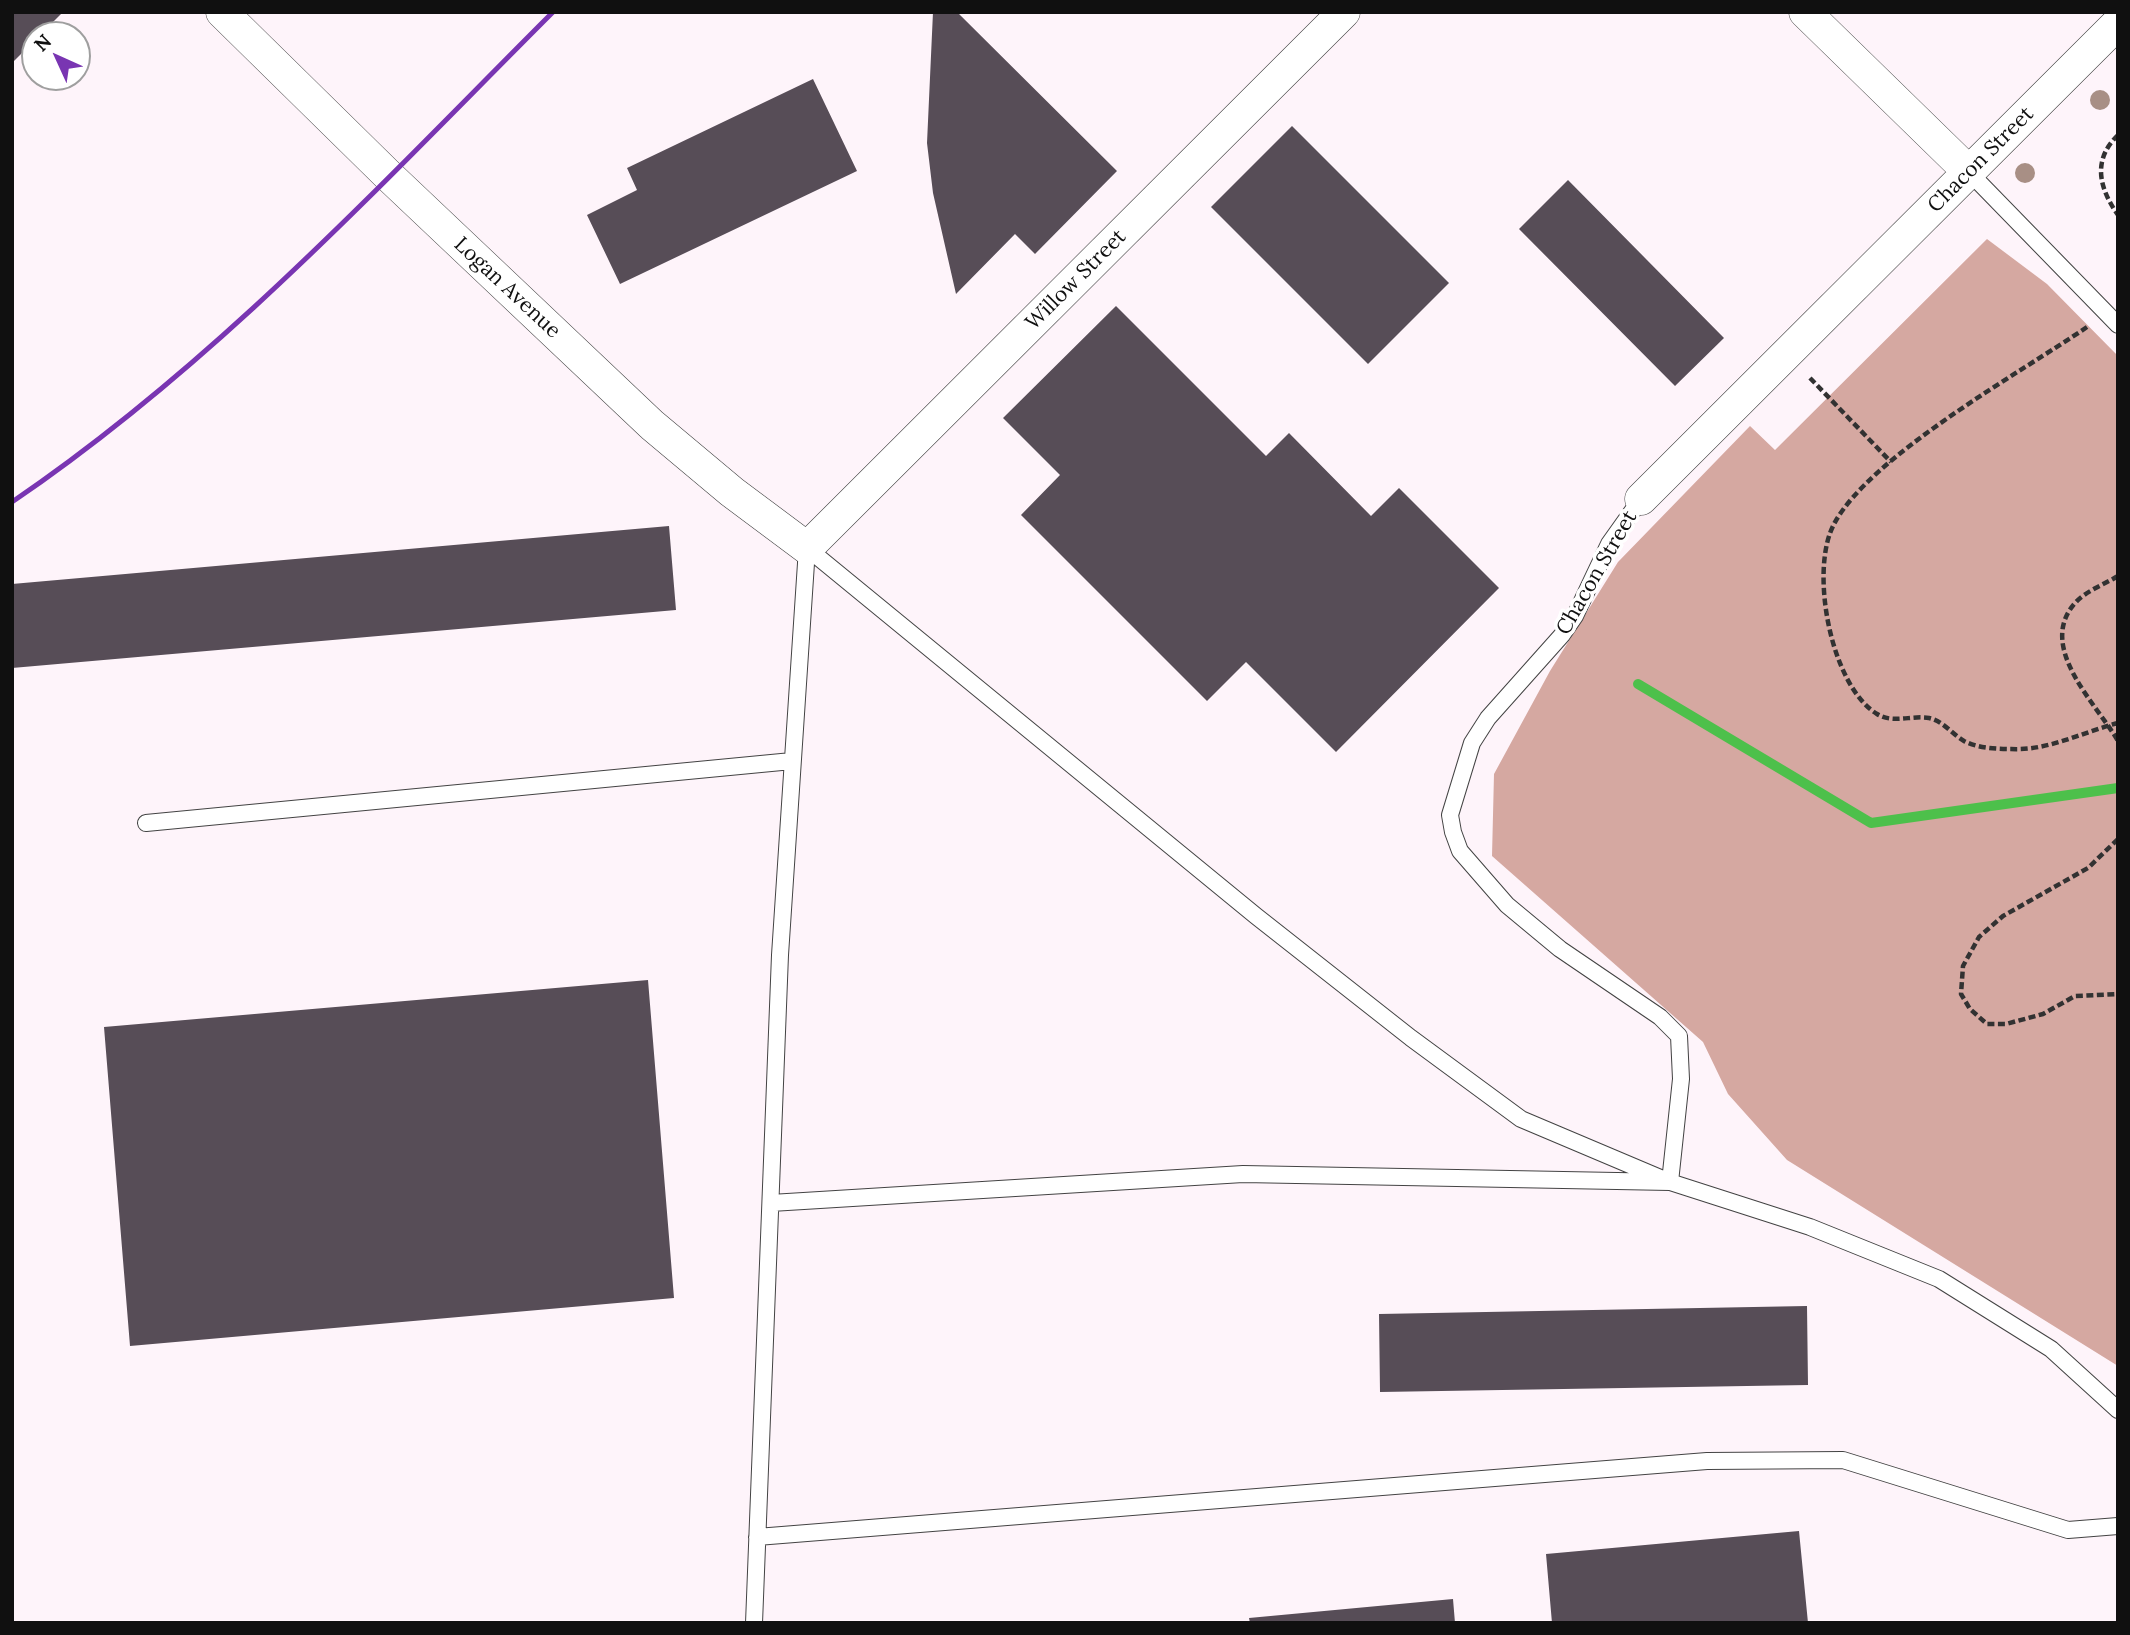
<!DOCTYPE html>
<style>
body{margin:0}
#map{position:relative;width:2130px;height:1635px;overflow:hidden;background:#fef4fa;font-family:Lora,serif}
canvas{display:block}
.frame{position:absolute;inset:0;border:14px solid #101010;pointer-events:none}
.north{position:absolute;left:21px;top:21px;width:70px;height:70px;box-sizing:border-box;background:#fff;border:2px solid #9f9f9f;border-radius:50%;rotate:315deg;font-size:19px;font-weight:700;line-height:28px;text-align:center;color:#101010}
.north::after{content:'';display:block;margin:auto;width:24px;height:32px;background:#7935b2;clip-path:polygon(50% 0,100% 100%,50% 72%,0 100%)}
</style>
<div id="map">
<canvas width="2130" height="1635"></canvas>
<div class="frame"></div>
<div class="north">N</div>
</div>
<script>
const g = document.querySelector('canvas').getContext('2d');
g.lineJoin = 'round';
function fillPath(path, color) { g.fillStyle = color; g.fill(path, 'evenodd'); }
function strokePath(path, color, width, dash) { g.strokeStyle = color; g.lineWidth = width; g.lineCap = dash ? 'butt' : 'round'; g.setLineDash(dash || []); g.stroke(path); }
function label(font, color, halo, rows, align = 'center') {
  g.font = font + ' Lora,serif'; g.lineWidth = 7; g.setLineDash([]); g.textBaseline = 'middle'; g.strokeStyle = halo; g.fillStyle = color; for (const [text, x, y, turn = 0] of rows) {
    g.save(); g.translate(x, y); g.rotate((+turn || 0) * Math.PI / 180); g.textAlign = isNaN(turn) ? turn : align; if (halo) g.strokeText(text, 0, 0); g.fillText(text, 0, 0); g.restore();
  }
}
fillPath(new Path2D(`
 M1987 239 2047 284 2118 356V1366L1787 1160 1728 1094 1703 1042 1492 856 1494 774 1550 671 1618 562 1750 426 1775 450Z`), '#d5a8a1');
strokePath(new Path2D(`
 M1638 684 1871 823 2118 788`), '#4dc04b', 10);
fillPath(new Path2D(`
 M12 12H63L40 35H35V40L12 63Z
 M933 12H957L1117 171 1035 254 1015 234 956 294 933 193 927 143Z
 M813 79 857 171 620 284 587 215 637 190 627 168Z
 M1292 126 1449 283 1368 364 1211 207Z
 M1568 180 1724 338 1675 386 1519 229Z
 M1116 306 1266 456 1289 433 1371 516 1399 488 1499 588 1336 752 1246 662 1207 701 1021 515 1060 475 1003 418Z
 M669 526 676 610 12 668V584Z
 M648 980 674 1298 130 1346 104 1027Z
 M1807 1306 1808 1385 1380 1392 1379 1314Z
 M1799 1531 1808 1623H1552L1546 1554Z
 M1453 1599 1455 1623H1250L1249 1618Z`), '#574d57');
const service = new Path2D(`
 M1969 172 2118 325
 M807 548 1256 916 1411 1038 1521 1119 1670 1182 1810 1227 1939 1279 2051 1349 2118 1410
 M146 823 792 761
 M771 1203 1243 1174 1670 1182 1681 1079 1679 1036 1660 1017 1560 949 1507 905 1460 851 1453 832 1450 815 1472 743 1488 718 1562 635 1575 616 1609 544 1641 499
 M757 1537 1707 1461 1843 1460 2068 1530 2118 1526
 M754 1623 780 955 807 548`);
const minor = new Path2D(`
 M222 12 389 176 652 425 732 492 807 548 1344 12
 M1805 12 1969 172
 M1641 499 2118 23`);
strokePath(service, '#434343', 18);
strokePath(minor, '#434343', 33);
strokePath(new Path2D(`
 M2118 135C2092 160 2099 188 2118 215
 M2087 327C2020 373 1870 456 1834 524 1809 571 1831 686 1877 714 1893 724 1911 715 1929 718 1943 721 1952 734 1964 741 1977 748 1996 749 2011 749 2048 751 2083 732 2118 723
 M1810 378 1891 462
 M2118 576C2105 584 2086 591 2076 602 2035 646 2096 703 2118 741
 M2118 839 2088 868 2003 916 1979 937 1963 966 1961 994 1970 1009 1987 1024H2006L2043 1014 2075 996 2118 994`), '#323232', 4.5, [7, 3.5]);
strokePath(service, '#fff', 16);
strokePath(minor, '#fff', 32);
strokePath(new Path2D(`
 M12 502C215 364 380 185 553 12`), '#7935b2', 5);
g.fillStyle = '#a88f85';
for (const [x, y] of [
 [2100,100],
 [2025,173]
]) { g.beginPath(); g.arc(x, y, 10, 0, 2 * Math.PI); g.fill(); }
label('21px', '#101010', '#fff', [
 ["Chacon Street",1981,160,-45],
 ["Willow Street",1076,280,-45],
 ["Logan Avenue",507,288,43],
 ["Chacon Street",1597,573,-60]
]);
</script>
